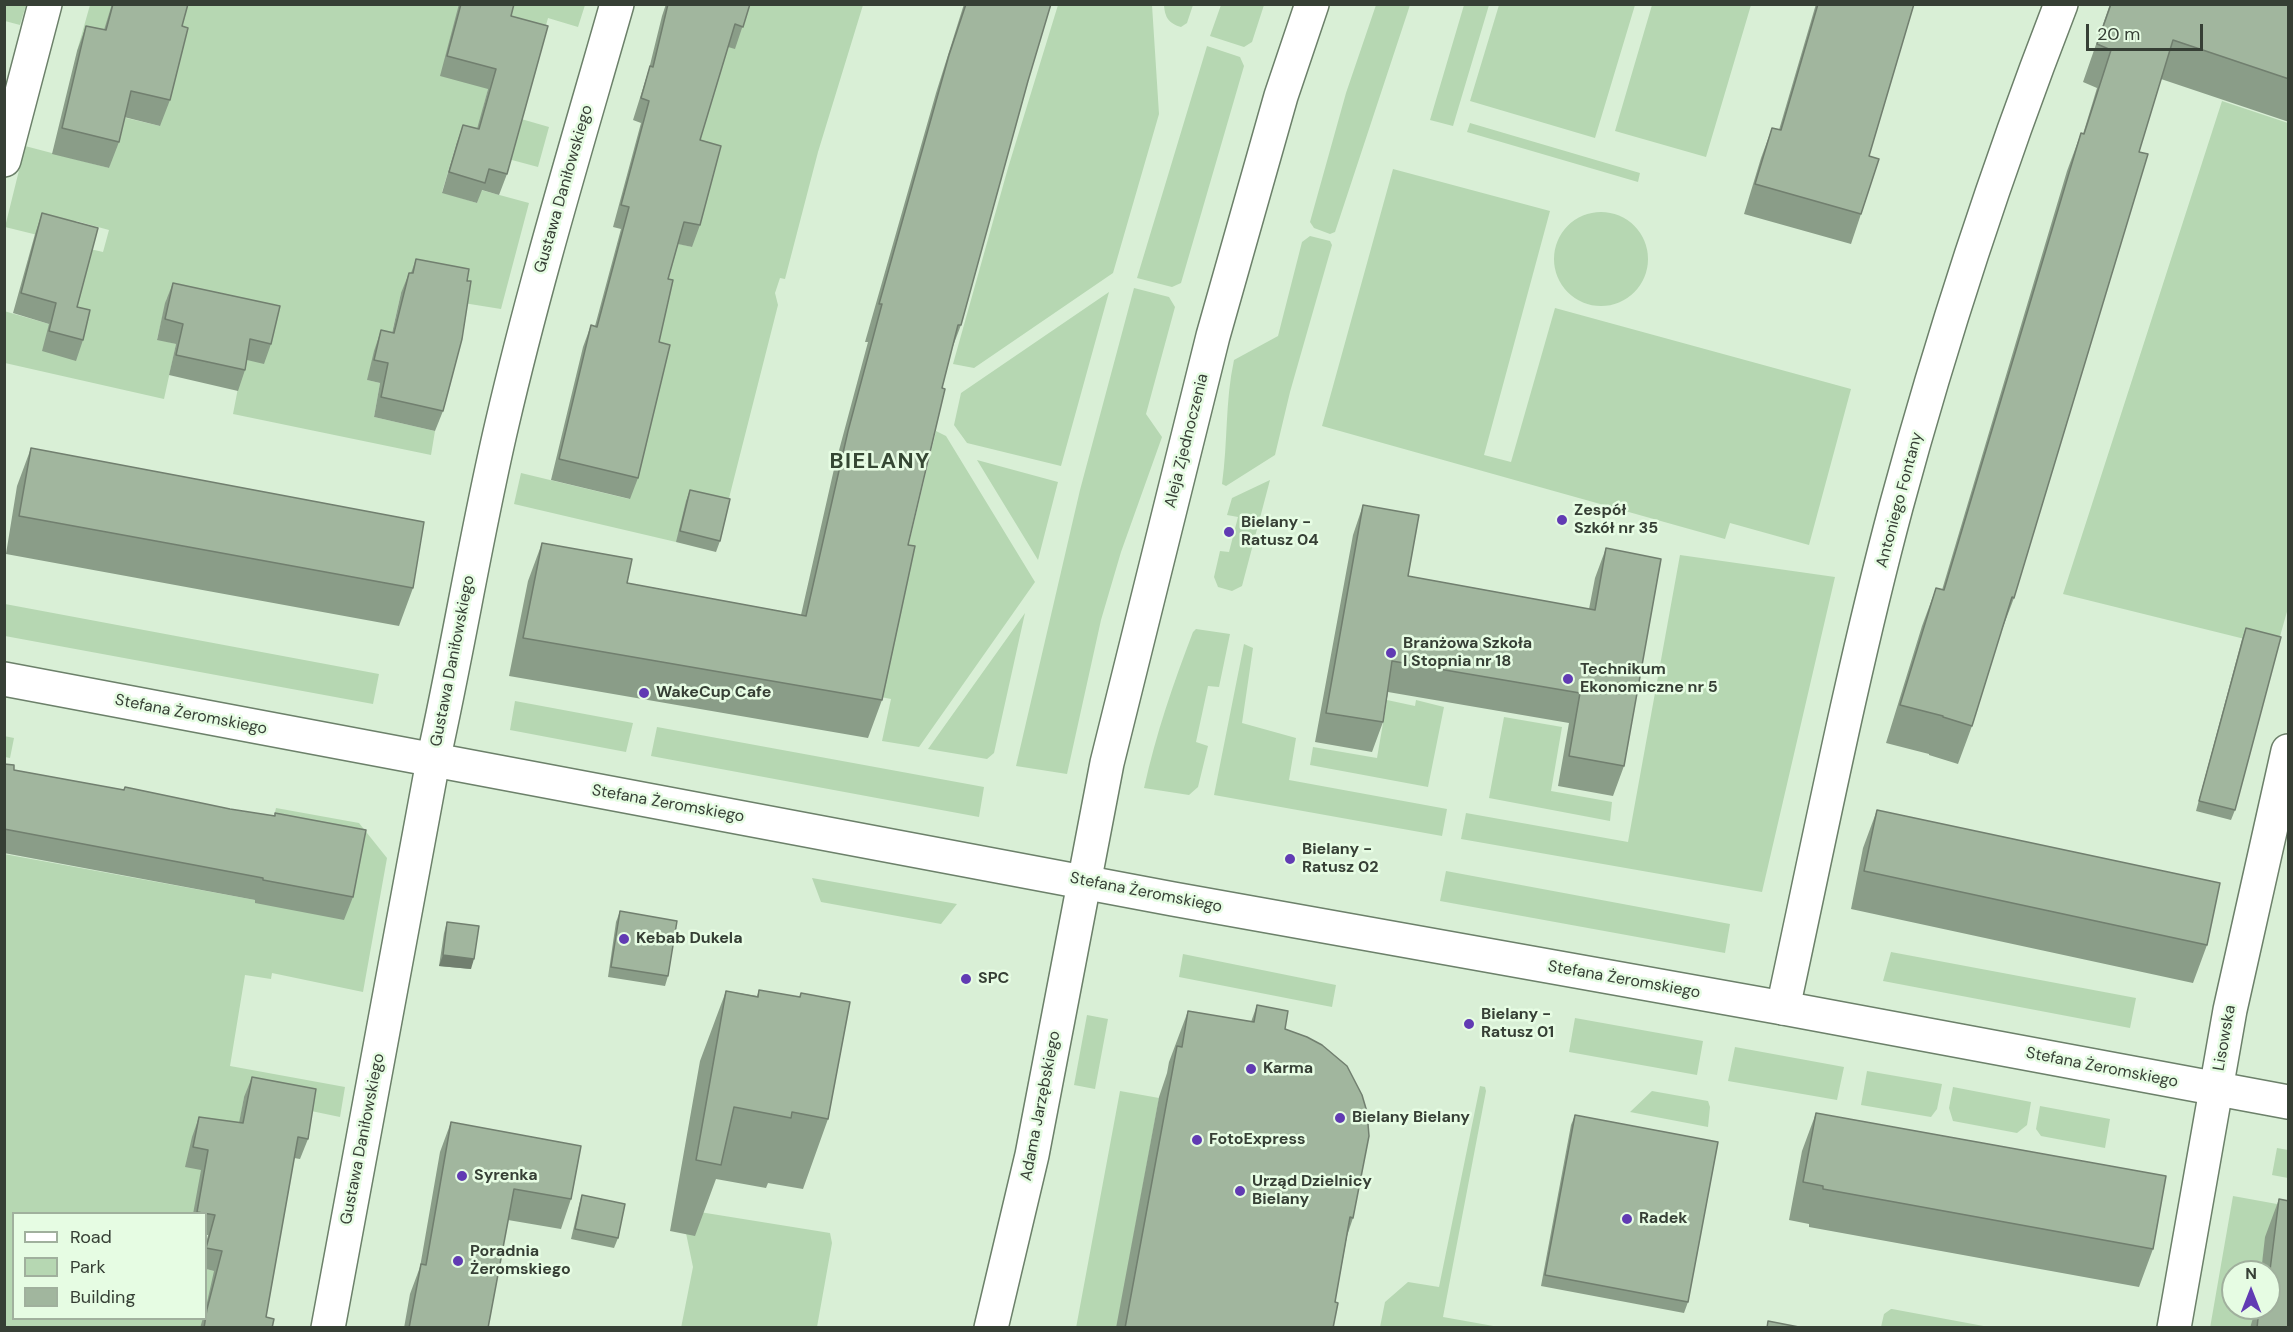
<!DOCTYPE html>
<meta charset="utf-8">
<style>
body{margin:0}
#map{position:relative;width:2293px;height:1332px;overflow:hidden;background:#d9efd6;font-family:"DM Sans",sans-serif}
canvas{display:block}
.frame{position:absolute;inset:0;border:6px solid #363f35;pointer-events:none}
.legend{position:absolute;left:12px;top:1212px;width:195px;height:108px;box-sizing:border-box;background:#e6fce3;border:2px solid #a0b09d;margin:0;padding:8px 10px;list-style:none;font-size:18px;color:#363f35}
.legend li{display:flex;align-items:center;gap:12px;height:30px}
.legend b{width:30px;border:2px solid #a0b09d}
.north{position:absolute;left:2221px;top:1260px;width:60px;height:60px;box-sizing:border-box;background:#e6fce3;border:2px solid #a0b09d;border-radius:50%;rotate:0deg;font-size:16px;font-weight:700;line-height:24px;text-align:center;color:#363f35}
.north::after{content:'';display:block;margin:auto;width:21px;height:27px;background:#613bb3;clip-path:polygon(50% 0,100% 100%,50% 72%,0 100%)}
.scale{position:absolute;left:2086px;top:24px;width:117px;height:27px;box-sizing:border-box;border:3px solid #363f35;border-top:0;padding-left:8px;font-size:18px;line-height:21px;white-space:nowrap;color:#363f35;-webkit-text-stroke:4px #e6fce3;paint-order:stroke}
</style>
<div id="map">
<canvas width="2293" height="1332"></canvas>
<div class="frame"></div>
<ul class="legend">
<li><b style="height:8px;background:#fff"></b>Road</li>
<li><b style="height:16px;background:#b6d7b2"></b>Park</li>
<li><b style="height:16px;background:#a1b69e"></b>Building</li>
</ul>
<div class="north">N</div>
<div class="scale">20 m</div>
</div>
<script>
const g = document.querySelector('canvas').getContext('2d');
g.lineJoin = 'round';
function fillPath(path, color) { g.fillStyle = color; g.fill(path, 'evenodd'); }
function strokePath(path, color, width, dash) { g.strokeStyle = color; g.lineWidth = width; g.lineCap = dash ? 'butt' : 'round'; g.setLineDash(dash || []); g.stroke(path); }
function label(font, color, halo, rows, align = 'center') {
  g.font = font + ' "DM Sans",sans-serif'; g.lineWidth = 5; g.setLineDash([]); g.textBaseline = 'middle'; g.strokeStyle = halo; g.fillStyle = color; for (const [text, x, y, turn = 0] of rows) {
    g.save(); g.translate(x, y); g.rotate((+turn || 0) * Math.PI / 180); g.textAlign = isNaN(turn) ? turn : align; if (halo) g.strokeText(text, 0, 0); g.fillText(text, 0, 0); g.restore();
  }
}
fillPath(new Path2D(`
 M4 5H26L20 25 5 21Z
 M90 5H585L578 27 548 18 540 47 488 89 483 108 549 127 538 167 456 145 442 192 477 203 481 190 529 203 501 309 401 293 387 354 367 380 380 383 374 417 435 431 431 455 233 414 238 388 185 302 167 298 157 339 176 344 164 399 5 363 4 311 49 324 69 327 90 249 103 252 109 230 76 221 70 243 5 227 25 146 109 168 122 117 160 126 77 51Z
 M743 5H863L818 152 785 279 780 278 775 293 778 305 726 510 676 542 514 504 521 473 629 499 660 301 676 243 692 247V161L727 46 735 48Z
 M1058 5H1152L1159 114 1113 273 974 368 953 364 1008 168Z
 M1164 5V4L1193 5 1187 23 1181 27C1168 23 1165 17 1164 5Z
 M1221 5H1264L1252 42 1244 47 1210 36Z
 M1376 5H1410L1335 232 1330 234 1314 228 1310 222 1346 93Z
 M1464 5H1489L1453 126 1430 120Z
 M1499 5H1635L1595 138 1470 101Z
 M1652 5H1751L1706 157 1615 131Z
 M1207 46 1240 57 1244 66 1181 283 1172 287 1137 278Z
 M2222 101 2288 123V608L2277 647 2063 594Z
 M1470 123 1640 173 1638 182 1467 132Z
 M1393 169 1550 211 1484 455 1511 462 1555 308 1851 389 1809 545 1730 523 1725 539 1322 426Z
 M1554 259a47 47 0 1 1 94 0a47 47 0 1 1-94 0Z
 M1310 236 1330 241 1332 245 1290 392 1275 455 1226 486 1222 484C1228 442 1225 401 1234 360L1278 336 1302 242Z
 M1134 288 1169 297 1175 307 1146 414 1162 437 1121 552 1101 620 1067 774 1016 766 1080 490Z
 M1109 292 1061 466 967 443 954 425 961 393Z
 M936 431 946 436 1035 582 919 747 882 741 891 699 881 697 900 581Z
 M977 460 1058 482 1038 560Z
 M1270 480 1242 586 1232 591 1218 587 1214 577 1220 551 1229 552 1238 517 1227 515 1232 498Z
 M1680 555 1835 577 1762 892 1461 839 1466 813 1628 842Z
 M5 604 379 674 373 704 5 636Z
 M1025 613 994 753 987 759 928 749Z
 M1196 629 1230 634 1219 687 1208 686 1196 742 1208 746 1198 787 1189 795 1144 788C1156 734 1173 684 1193 632Z
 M1244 644 1253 648 1242 723 1296 738 1289 780 1447 809 1442 836 1214 795Z
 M1387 700 1415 706 1416 700 1444 707 1428 787 1310 765 1313 747 1377 758Z
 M515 701 633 723 626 752 510 730Z
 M1504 717 1562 727 1551 791 1612 802 1610 821 1489 798Z
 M657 727 984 787 979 817 651 756Z
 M4 736 14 738 10 758 5 757Z
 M276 808 359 823 387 858 363 992 272 973 271 979 245 975 230 1066 345 1087 340 1117 244 1097 236 1144 240 1178 193 1213 14 1214V1318H206V1269L219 1272 208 1327H5L4 854 255 900Z
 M1446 871 1730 924 1725 953 1440 901Z
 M812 878 957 904 941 924 821 902Z
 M1891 952 2136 998 2130 1028 1883 981Z
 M1183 954 1336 985 1332 1007 1179 977Z
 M1087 1015 1108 1019 1095 1089 1074 1085Z
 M1575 1018 1703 1041 1697 1075 1569 1052Z
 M1735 1047 1844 1067 1837 1100 1728 1081Z
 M1867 1071 1942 1084 1937 1109 1931 1117 1861 1105Z
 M1480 1086 1485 1087 1486 1091 1443 1317 1499 1327H1380L1385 1302 1408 1282 1439 1287Z
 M1953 1087 2031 1102 2027 1125 2017 1133 1953 1121 1949 1108Z
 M1120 1091 1159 1098 1117 1327 1076 1328Z
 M1652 1091 1708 1101 1710 1107 1708 1127 1630 1112Z
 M2040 1106 2110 1119 2105 1148 2041 1136 2036 1129Z
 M2277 1148 2288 1150V1178L2272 1175Z
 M2233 1196 2288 1206 2266 1237 2261 1272H2233V1308H2256L2255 1327 2210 1328Z
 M681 1209 830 1233 832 1243 817 1327 681 1328 693 1267Z
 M1891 1309H1892L1989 1327H1881L1884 1314Z`), '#b6d7b2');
const minor = new Path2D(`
 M4 160 45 4
 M1783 1008C1819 841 1852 672 1896 507 1942 337 1997 169 2061 4
 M328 1328 433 761C458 649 476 535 502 424 535 282 577 144 617 4
 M2174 1328 2230 1010 2288 751`);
const tertiary = new Path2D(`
 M991 1328 1032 1155 1107 763 1213 336 1281 96 1312 4`);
const secondary = new Path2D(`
 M4 679 1173 899 1783 1008 2288 1102`);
strokePath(minor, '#6c806a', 36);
strokePath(tertiary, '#6c806a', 36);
strokePath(secondary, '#6c806a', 36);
strokePath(minor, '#fff', 33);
strokePath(tertiary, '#fff', 33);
strokePath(secondary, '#fff', 33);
fillPath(new Path2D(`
 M112 4H188L182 26 170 100 160 126 124 117 119 142 109 168 52 154 77 51 86 26 104 30Z
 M459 4H514L511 16 507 174 499 195 482 190 477 203 442 193 456 145 463 125 477 129 488 89 440 76Z
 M666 4H750L735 49 728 47 700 140V225L692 247 678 244 668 279 638 478 630 499 551 480 583 347 591 325 595 326 621 229 613 227 641 123 633 120 649 69 662 16Z
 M964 4H1051L1028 81 961 325 950 354 942 388 908 545 882 700 868 738 509 676 528 581 542 543 627 583 801 615 834 469 868 342H865L936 93Z
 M1816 4H1914L1869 156 1861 214 1851 244 1744 214 1761 158 1772 128 1779 130Z
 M2110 4H2289V122L2161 79 2139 152 2014 598 2000 635 1972 726 1958 764 1929 755V754L1886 743 1922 626 1936 588 1942 590 2067 171 2081 133 2083 134 2097 88 2083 82Z
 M42 213 77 307 83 340 76 361 42 351 49 324 13 313 35 234Z
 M416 259 443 411 435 431 374 417 380 383 367 380 374 351 381 330 392 333 401 293 409 273H411Z
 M173 283 271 344 264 364 247 360 245 370 238 391 169 375 176 344 157 340 165 303Z
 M31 448 413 588 399 626 6 554 17 486Z
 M690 490 720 541 716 552 676 542 686 501Z
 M1363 505 1408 576 1589 609 1595 578 1606 548 1624 766 1613 796 1558 786 1569 723 1388 692 1383 722 1372 752 1315 742 1353 535Z
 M2246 628 2235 810 2231 820 2196 811 2242 639Z
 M4 764 14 770 353 897 344 920 255 903V900L4 853Z
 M1877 810 2207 945 2193 983 1851 909 1863 848Z
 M620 911 668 976 665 986 608 977 616 922Z
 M447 922 471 969 439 966 444 933Z
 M759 990 828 1119 803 1189 768 1183 766 1188 716 1179 695 1236 670 1231 700 1061 726 991 757 996Z
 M1257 1005 1285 1029 1353 1218 1347 1236 1335 1302 1333 1328H1116L1159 1097 1167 1073 1169 1062 1188 1011 1251 1022Z
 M252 1077 308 1139 300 1159 294 1158 266 1317 272 1328H200L203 1318H206V1307L214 1271 206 1269V1243L208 1235H206V1214H193L201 1170 185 1167 192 1137 199 1117 239 1123 244 1097Z
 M1816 1113 2153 1249 2139 1287 1809 1227V1224L1789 1220 1802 1151Z
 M1575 1115 1688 1302 1684 1313 1541 1286 1571 1125Z
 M451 1122 571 1199 561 1229 508 1220 488 1328H404L410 1294 420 1267 440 1152Z
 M582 1195 618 1238 614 1248 571 1239 579 1205Z
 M2279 1199 2289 1328H2250L2256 1308H2269V1272H2261L2265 1237Z`), '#8a9d88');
fillPath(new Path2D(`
 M443 955 474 959 471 969 439 966Z`), '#717f6f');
const building = new Path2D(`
 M113 4H188L182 26 188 28 170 100 131 91 119 142 62 128 86 26 106 30Z
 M461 4H514L511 16 548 26 507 174 489 169 485 183 449 172 463 125 479 129 496 69 447 56Z
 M668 4H750L743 27 735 24 700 140 721 146 700 225 684 222 668 279 673 280 659 342 670 345 638 478 559 459 591 325 597 327 629 207 621 205 649 101 641 98 650 66 653 67Z
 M966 4H1051L1028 81 961 325H958L942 388 945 389 908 545 915 546 882 700 523 638 542 543 632 559 627 583 806 616 848 431 882 304H879L949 55Z
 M1818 4H1914L1869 156 1879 159 1861 214 1755 184 1772 128 1781 130Z
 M2111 4H2289V79L2173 40 2139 152 2148 154 2014 598 2012 597 1972 726 1943 717V716L1900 705 1936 588 1944 590 2081 133 2084 134 2111 50 2097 44Z
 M42 213 98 228 77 307 90 310 83 340 49 331 56 303 21 293Z
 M416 259 469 269 467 281H471L462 339 443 411 381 397 388 363 374 360 381 330 394 333 409 273H413Z
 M173 283 280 306 271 344 250 339 245 370 176 355 183 324 165 319Z
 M31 448 424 522 413 588 19 516Z
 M690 490 730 499 720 541 680 531Z
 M1363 505 1419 515 1408 576 1595 610 1606 548 1661 559 1624 766 1569 756 1580 693 1392 661 1383 722 1326 713Z
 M2246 628 2281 637 2235 810 2199 801Z
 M4 764 14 765V770L124 790 125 787 230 809 275 816V813L366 830 353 897 263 880V878L4 829Z
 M1877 810 2220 883 2207 945 1864 871Z
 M620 911 677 921 668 976 611 967Z
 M447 922 479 926 474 959 443 955Z
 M759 990 800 997 801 993 850 1002 828 1119 792 1112 791 1118 734 1107 721 1165 696 1160 726 991 758 997Z
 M1257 1005 1288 1011 1285 1029 1307 1037 1322 1045 1347 1066 1362 1095 1367 1112 1369 1136 1353 1218 1350 1217 1335 1302 1338 1303 1333 1328H1125L1177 1046 1182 1047 1188 1011 1254 1022Z
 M252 1077 316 1089 308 1139 298 1137 266 1317 274 1319 272 1328H204L207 1309 222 1251 206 1248 215 1215 197 1212 208 1150 193 1147 199 1117 243 1123Z
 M1816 1113 2166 1176 2153 1249 1823 1189V1186L1803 1182Z
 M1575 1115 1718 1142 1688 1302 1545 1275Z
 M451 1122 581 1146 571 1199 514 1189 488 1328H409L421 1264 426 1265Z
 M582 1195 625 1204 618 1238 575 1229Z
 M2279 1199 2289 1201V1328H2257L2259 1308H2269V1278Z
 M1768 1321 1804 1328H1767Z`);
fillPath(building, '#a1b69e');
strokePath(building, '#717f6f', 1.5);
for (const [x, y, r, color] of [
 [1562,520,6,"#613bb3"],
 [1229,532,6,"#613bb3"],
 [1391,653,6,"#613bb3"],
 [1568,679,6,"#613bb3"],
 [644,693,6,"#613bb3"],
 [1290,859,6,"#613bb3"],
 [624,939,6,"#613bb3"],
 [966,979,6,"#613bb3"],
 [1469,1024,6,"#613bb3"],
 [1251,1069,6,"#613bb3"],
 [1340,1118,6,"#613bb3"],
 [1197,1140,6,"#613bb3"],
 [462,1176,6,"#613bb3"],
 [1240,1191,6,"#613bb3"],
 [1627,1219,6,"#613bb3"],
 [458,1261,6,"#613bb3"]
]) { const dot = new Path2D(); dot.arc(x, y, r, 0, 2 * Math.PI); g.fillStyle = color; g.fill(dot); strokePath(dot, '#e6fce3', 2); }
label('16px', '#363f35', '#e6fce3', [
 ["Gustawa Daniłowskiego",564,189,-74],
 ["Aleja Zjednoczenia",1187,441,-76],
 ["Antoniego Fontany",1900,500,-75],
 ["Gustawa Daniłowskiego",453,661,-79],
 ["Stefana Żeromskiego",191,715,11],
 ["Stefana Żeromskiego",668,804,10],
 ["Stefana Żeromskiego",1146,893,11],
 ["Stefana Żeromskiego",1624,980,10],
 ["Lisowska",2225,1038,-80],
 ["Stefana Żeromskiego",2102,1068,11],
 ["Adama Jarzębskiego",1041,1106,-79],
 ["Gustawa Daniłowskiego",363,1139,-79]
]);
label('bold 16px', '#363f35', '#e6fce3', [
 ["Zespół",1574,511],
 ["Szkół nr 35",1574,529],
 ["Bielany -",1241,523],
 ["Ratusz 04",1241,541],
 ["Branżowa Szkoła",1403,644],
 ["I Stopnia nr 18",1403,662],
 ["Technikum",1580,670],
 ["Ekonomiczne nr 5",1580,688],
 ["WakeCup Cafe",656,693],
 ["Bielany -",1302,850],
 ["Ratusz 02",1302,868],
 ["Kebab Dukela",636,939],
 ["SPC",978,979],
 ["Bielany -",1481,1015],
 ["Ratusz 01",1481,1033],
 ["Karma",1263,1069],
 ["Bielany Bielany",1352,1118],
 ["FotoExpress",1209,1140],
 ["Syrenka",474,1176],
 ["Urząd Dzielnicy",1252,1182],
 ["Bielany",1252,1200],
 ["Radek",1639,1219],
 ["Poradnia",470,1252],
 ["Żeromskiego",470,1270]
], 'left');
g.letterSpacing = '1.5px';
label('bold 22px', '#354733', '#e6fce3', [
 ["BIELANY",880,462]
]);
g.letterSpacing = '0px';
</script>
